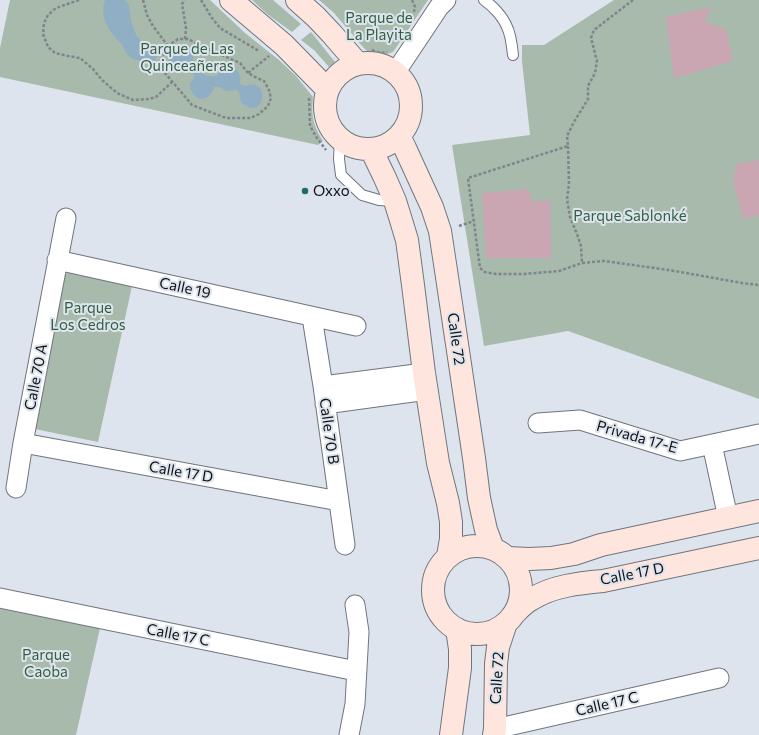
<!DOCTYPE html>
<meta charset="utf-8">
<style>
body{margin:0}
canvas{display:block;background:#dde4ed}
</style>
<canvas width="759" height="735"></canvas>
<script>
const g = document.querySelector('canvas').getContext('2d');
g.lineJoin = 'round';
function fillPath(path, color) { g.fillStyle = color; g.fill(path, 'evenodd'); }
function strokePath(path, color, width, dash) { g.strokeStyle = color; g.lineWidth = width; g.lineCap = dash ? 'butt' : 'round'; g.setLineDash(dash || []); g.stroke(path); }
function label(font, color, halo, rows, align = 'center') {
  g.font = font + ' Commissioner,sans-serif'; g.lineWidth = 4; g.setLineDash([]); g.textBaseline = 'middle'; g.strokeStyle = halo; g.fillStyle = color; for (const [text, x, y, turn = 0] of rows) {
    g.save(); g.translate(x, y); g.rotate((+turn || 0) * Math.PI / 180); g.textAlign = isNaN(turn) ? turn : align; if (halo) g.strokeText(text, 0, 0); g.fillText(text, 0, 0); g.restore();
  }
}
fillPath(new Path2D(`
 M10 0H210L245 33 279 60 296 76 313 97C311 116 313 125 323 141L318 145 0 77V48Z
 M252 0H273L301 24 292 32 267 14Z
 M319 0H428L393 52 384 55 369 53 363 47 334 13Z
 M614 0H759V399L568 331 484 346 452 145 530 135 522 61V45H544Z
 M311 32 335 62 329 67 314 50 301 40Z
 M70 272 132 286 98 442 35 429 29 420 58 278Z
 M0 608 100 628 76 735H0Z`), '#a7baab');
fillPath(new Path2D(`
 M105 0H125L129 5 131 21 136 35 145 46 156 54 157 56 155 60C147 62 138 62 130 57 126 54 124 48 122 44 120 42 117 40 115 37 106 27 100 14 105 0Z
 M181 46C188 47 194 51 193 58 193 59 193 60 193 62 193 63 195 66 196 67 201 75 209 78 218 75 226 60 244 68 240 84L245 86C270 76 266 117 246 106 237 102 242 94 238 91 235 89 232 91 229 91 225 91 223 89 220 87H214C209 104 191 102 190 84L195 77C194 74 192 72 189 70 185 68 181 70 177 69 164 63 169 48 181 46Z`), '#90aec4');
fillPath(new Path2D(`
 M711 7 705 22 726 29 733 61 674 78 666 17Z
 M759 160V215L743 219 733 180 737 164Z
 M528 189 533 202 550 200 551 258H486L482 193Z`), '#caa6b3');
const lane = new Path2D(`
 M484 0C493 6 503 17 507 27 511 35 512 46 513 55
 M340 139 339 159 341 175 362 195 379 200 395 201`);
const street = new Path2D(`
 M395 73 439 7 446 0
 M57 260 356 326
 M312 317 323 386 345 545
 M323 386 424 373
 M325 404 427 390
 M538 423 580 420 680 451 759 434
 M23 443 339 501
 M712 444 728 518
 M16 488 23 443 66 218
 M0 598 356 671
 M495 729 719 678
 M349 735 355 704 359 632 355 605`);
const secondary = new Path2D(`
 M231 0 284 45 328 90
 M297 0 316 17 332 34 358 64
 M325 106a43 43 0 1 1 86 0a43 43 0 1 1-86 0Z
 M399 136 405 148 432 207 440 231 447 277 474 458 479 498 486 530 493 549
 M371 149 385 178 395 201 400 217 407 240 413 285 424 373 438 463 448 503 451 522V539L448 556
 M433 590a44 44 0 1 1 88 0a44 44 0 1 1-88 0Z
 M508 558 529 559 551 558 574 554 601 545 759 511
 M513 615C519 609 524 603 532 599 552 586 580 583 603 581L759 548
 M451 735 460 668V649L457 629
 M494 735 495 729 496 664 498 647 506 623`);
strokePath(lane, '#6f757d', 12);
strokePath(street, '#6f757d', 21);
strokePath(secondary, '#6f757d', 24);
strokePath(new Path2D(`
 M79 0 56 8 48 15 44 23 43 34 48 47 55 53 68 56 80 58 93 69 102 80 117 93 133 100 149 99 156 97 172 82
 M143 0 147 15 153 26 168 46
 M201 0 212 18 220 28 259 51
 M412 0 415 7 414 12
 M633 0 594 30 591 38 597 61 595 73 588 86V99L574 122 567 136 568 146 468 178 480 268 485 272 496 274H524L559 271 582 263 604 261 669 270 742 283 759 285
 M185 39 186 28 182 4 185 0
 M372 50C377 52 382 54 387 52
 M248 73 240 63 206 48 188 39H178L168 46 163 56 165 73 192 105 226 118H251L259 114 268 106 271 98 269 90 264 81 255 77 248 73 269 56
 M309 98 310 126 317 138 326 150
 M568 146 569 184 567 199 570 217 577 234 581 246 582 263
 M459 226 474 221`), '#80858b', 2.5, [3, 2]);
strokePath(lane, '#fff', 10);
strokePath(street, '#fff', 19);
strokePath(secondary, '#fee6df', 22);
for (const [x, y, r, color] of [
 [305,191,4,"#206c6d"]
]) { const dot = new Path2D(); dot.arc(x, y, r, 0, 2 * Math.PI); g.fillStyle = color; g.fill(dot); strokePath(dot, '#dde4ed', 1.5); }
label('15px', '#305f3d', '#dde4ed', [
 ["Parque de",379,18],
 ["La Playita",379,35],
 ["Parque de Las",187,49],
 ["Quinceañeras",187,66],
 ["Parque Sablonké",630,216],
 ["Parque",88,308],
 ["Los Cedros",88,325],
 ["Parque",46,655],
 ["Caoba",46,672]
]);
label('15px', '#0f1114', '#dde4ed', [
 ["Oxxo",313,191]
], 'left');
label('15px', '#0f1114', '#dde4ed', [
 ["Calle 19",185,288,12],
 ["Calle 72",456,339,82],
 ["Calle 70 A",36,377,-79],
 ["Calle 70 B",329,431,82],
 ["Privada 17-E",637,437,16],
 ["Calle 17 D",181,472,10],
 ["Calle 17 D",632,574,-11],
 ["Calle 17 C",178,635,11],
 ["Calle 72",497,678,-87],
 ["Calle 17 C",607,704,-13]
]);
</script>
